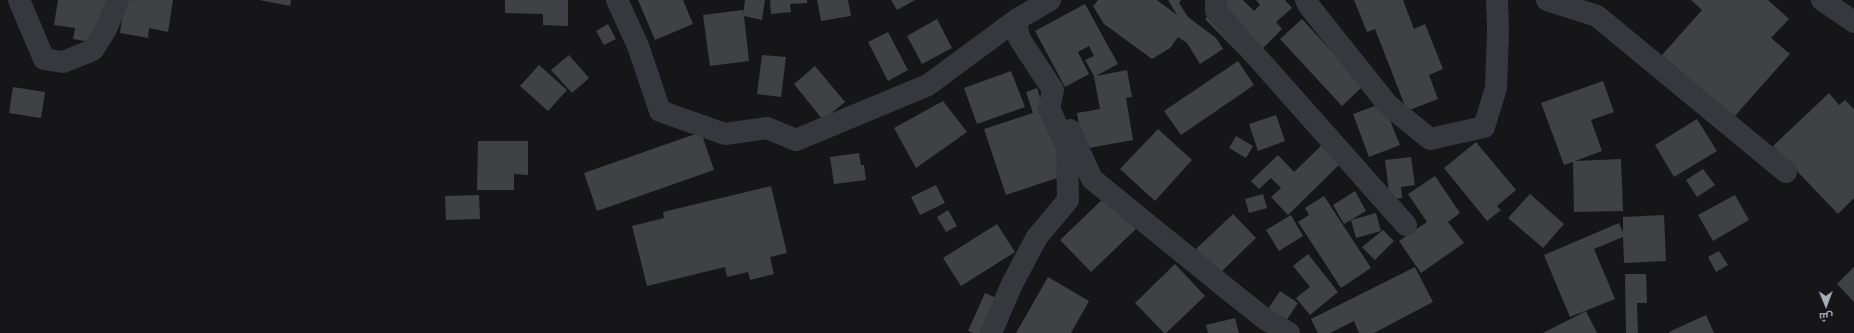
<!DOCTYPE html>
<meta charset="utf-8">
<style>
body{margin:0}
#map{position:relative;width:1854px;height:333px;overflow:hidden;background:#161618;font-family:"PT Sans Narrow",Cairo,sans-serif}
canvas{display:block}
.north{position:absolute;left:1806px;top:285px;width:40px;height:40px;-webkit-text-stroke:3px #111113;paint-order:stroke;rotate:179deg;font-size:11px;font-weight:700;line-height:16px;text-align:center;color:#a8adb8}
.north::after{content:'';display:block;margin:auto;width:14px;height:18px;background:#a8adb8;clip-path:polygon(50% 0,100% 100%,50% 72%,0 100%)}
</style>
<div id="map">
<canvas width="1854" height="333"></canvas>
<div class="north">ش</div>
</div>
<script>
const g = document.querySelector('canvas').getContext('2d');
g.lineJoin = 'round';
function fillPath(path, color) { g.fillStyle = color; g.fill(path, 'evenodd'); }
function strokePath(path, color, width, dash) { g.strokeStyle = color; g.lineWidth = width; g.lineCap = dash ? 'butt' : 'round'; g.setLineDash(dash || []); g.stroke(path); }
fillPath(new Path2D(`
 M58 0H115L108 45 73 39 75 28 54 25Z
 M125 0H173L168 32 149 28 148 38 120 33Z
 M259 0H291L290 6Z
 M505 0H568V26L543 25V14L505 13Z
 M638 0H683L693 24 655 40Z
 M745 0H765L762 20 744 16 749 61 710 66 703 15 743 10V15Z
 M770 0H807V3L790 4 791 12 771 14Z
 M817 0H848L851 16 821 21Z
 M891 0H915L897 10Z
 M1098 0H1157L1177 15 1168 0H1181L1179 3 1188 17 1216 38 1223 49 1200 64 1187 43 1178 37 1170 48 1152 59 1104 24 1093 6Z
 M1225 0H1243L1254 11 1260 5 1256 0H1285L1292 8 1276 22 1282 29 1248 63 1205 19Z
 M1354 0H1403L1414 29 1425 24 1443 69 1429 75 1438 99 1407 111 1375 29 1367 32Z
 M1691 0H1768L1789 19 1771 38 1790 54 1733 118 1662 55 1702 10Z
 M1085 4 1118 64 1096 76 1127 70 1132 97 1126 98 1133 140 1083 149 1077 113 1100 109 1094 76 1085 60 1094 56 1089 46 1078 52 1089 74 1065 87 1035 31Z
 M937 19 952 48 922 64 907 36Z
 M1302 19 1363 86 1342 106 1280 39Z
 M608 24 616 39 604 45 596 31Z
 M888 32 908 70 888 81 868 42Z
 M569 55 589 78 572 93 551 70Z
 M762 55 786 57 781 97 757 94Z
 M1238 61 1254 85 1181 135 1164 111Z
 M539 65 567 90 548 111 520 86Z
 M815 66 845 102 823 120 794 84Z
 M1011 71 1025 107 977 124 964 88Z
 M1603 81 1614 112 1591 120 1602 151 1575 161 1621 159 1623 211 1574 212 1573 162 1564 165 1541 103Z
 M13 87 45 92 41 118 9 113Z
 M1037 88 1066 175 1006 195 984 129 1033 113 1026 92Z
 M1829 93 1839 105 1845 100 1854 109V198L1838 214 1773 146Z
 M943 101 967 132 916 168 894 128Z
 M1383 103 1400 145 1369 157 1353 114Z
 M1276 115 1285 141 1258 151 1249 124Z
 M1697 119 1717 151 1674 177 1655 145Z
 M1158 129 1192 160 1155 201 1120 169Z
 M701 132 714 170 597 211 584 173Z
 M1236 136 1253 146 1246 158 1229 148Z
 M478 141H528V175L514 174V190H477Z
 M1326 141 1344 160 1288 215 1271 197 1281 188 1271 178 1259 189 1251 181 1278 155 1294 172Z
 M1476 142 1516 190 1497 206 1501 210 1487 221 1444 168Z
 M859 153 861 165H864L866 180 834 184 830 157Z
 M1411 157 1415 185 1401 187 1402 198 1390 200 1385 160Z
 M1703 169 1715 185 1697 197 1686 180Z
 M1435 176 1460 213 1448 222 1464 243 1421 273 1399 241 1427 222 1408 194Z
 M936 185 945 203 920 215 911 197Z
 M771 186 787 253 770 257 774 274 750 280 748 272 727 277 725 267 647 286 632 226 664 218 663 212Z
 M1355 191 1366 211 1344 224 1333 205Z
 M1263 194 1267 208 1249 213 1245 199Z
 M1530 194 1564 224 1543 248 1508 218Z
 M479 195 480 219 446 220 445 196Z
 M1735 195 1749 220 1713 241 1698 215Z
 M1324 196 1371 268 1341 288 1298 222 1309 215 1305 208Z
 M1105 197 1136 229 1091 272 1060 240Z
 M948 210 957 226 946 232 937 217Z
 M1376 213 1381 231 1356 238 1351 220Z
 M1233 214 1256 238 1219 274 1196 249Z
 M1291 215 1303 236 1279 251 1266 230Z
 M1664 215 1666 261 1624 263 1623 237 1594 249 1615 299 1570 317 1544 255 1619 223 1623 233V217Z
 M997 224 1015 252 961 286 943 258Z
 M1383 230 1394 241 1375 260 1362 247Z
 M1719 251 1728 265 1716 272 1708 257Z
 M1308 254 1338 292 1310 315 1296 298 1310 287 1293 266Z
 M1175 264 1205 296 1166 333H1164L1135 303Z
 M1415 267 1433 302 1374 333H1359L1354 321 1330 333H1318L1311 319Z
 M1854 267V302L1837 284Z
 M1625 274H1646L1647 303H1637L1638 333H1626Z
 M1048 277 1089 301 1071 333H1016Z
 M1280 291 1298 303 1286 321 1268 309Z
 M985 293 1003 301 989 333H973L968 331Z
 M1586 311 1597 333H1543Z
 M1706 315 1714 333H1669V332Z
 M1235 318 1239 333H1208L1206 325Z`), '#404145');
strokePath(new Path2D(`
 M19 0 44 59 63 62 93 50 106 29 118 0
 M617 0 638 46 660 111 725 134 767 128 796 140 928 85 1016 20 1050 0
 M1216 0V11L1406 225
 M1306 0 1309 6 1388 105 1430 139 1484 127 1496 88 1498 31 1497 0
 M1547 0 1597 16 1786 172
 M1822 0 1854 22
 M1070 130 1092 179 1226 288 1265 319 1289 333
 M991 333 1012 284 1037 237 1068 200 1067 148 1049 108 1053 90 1019 38 1016 20`), '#37383d', 22);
</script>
